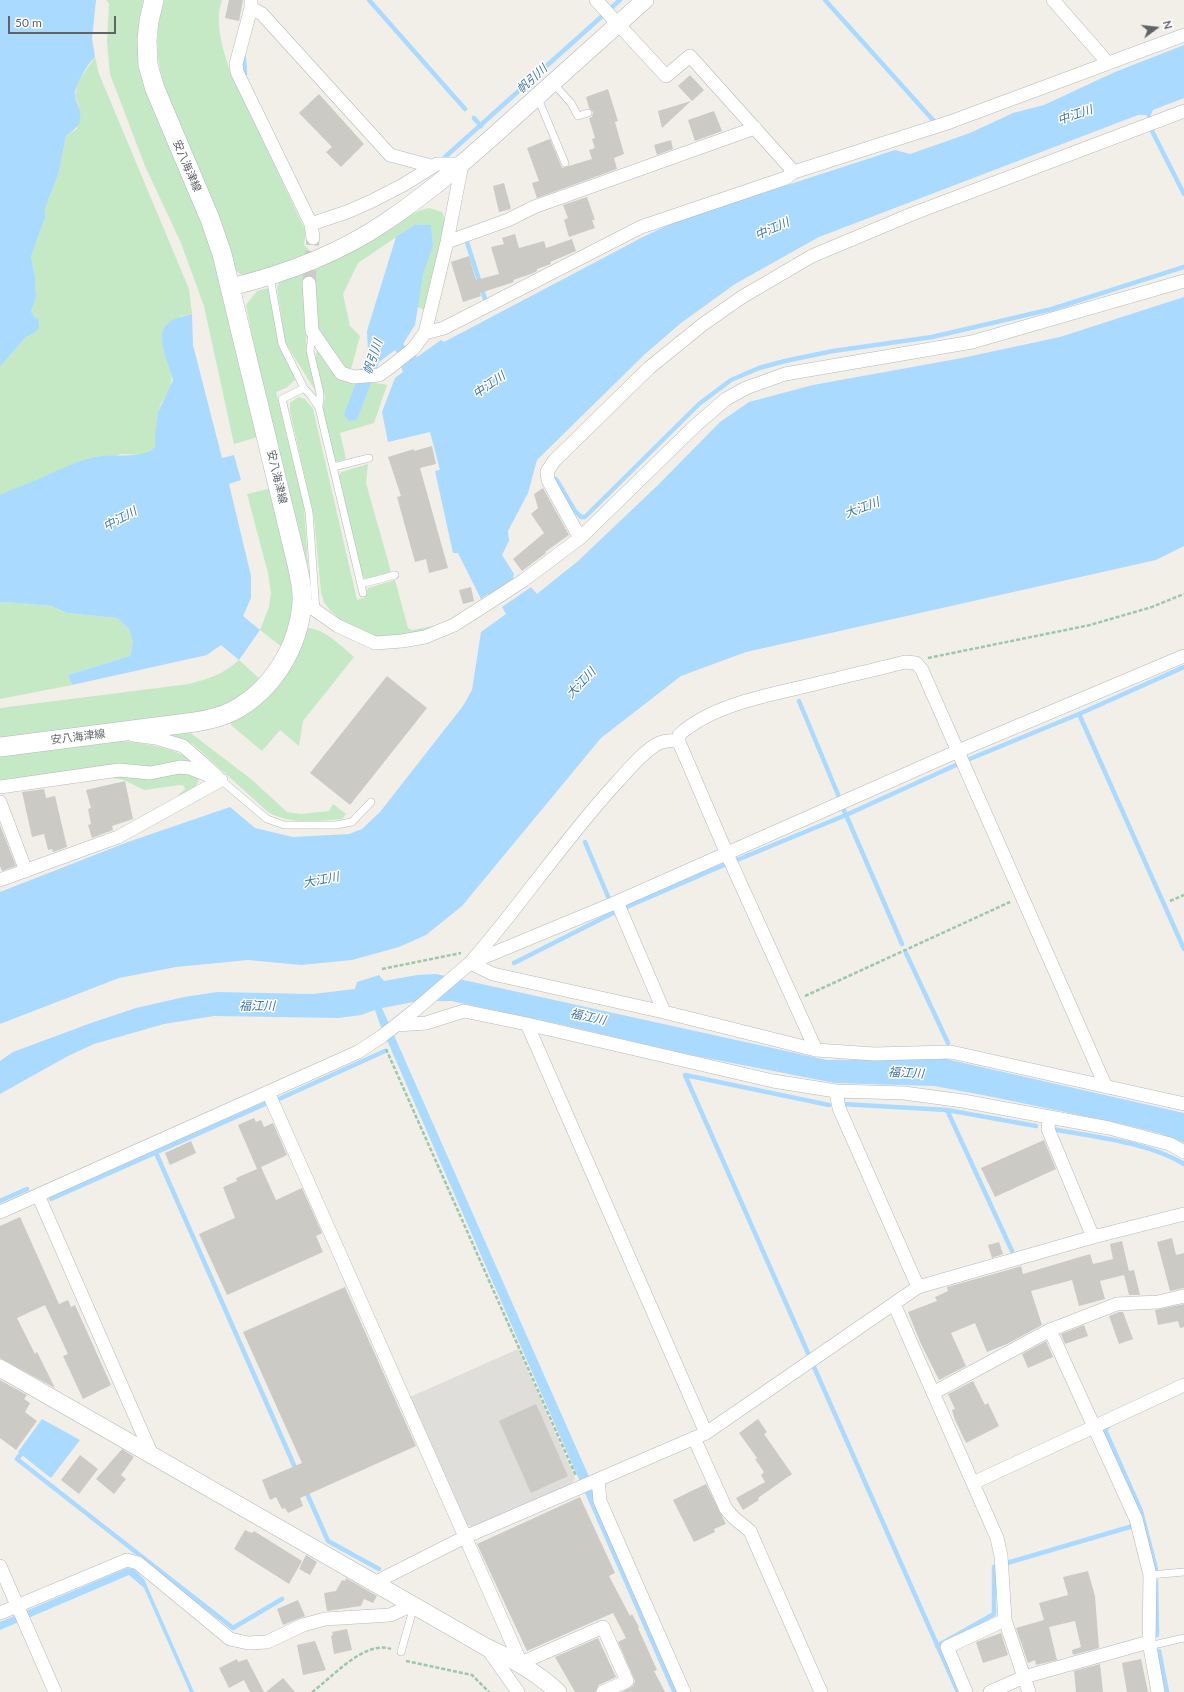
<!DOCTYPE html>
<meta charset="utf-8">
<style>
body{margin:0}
#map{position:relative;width:1184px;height:1692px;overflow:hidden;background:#f1efe8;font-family:Lato,sans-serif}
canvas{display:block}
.north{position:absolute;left:1136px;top:8px;width:40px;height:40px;-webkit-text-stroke:3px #fff;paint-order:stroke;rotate:75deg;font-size:11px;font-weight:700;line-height:16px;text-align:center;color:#5f6368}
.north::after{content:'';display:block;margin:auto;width:14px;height:18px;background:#5f6368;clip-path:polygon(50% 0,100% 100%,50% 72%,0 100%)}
.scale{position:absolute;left:8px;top:16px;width:108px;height:18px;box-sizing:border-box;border:2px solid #5f6368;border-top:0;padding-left:5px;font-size:12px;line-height:14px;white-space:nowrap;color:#5f6368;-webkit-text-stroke:3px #fff;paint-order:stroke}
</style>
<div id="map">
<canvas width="1184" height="1692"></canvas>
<div class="north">N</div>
<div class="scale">50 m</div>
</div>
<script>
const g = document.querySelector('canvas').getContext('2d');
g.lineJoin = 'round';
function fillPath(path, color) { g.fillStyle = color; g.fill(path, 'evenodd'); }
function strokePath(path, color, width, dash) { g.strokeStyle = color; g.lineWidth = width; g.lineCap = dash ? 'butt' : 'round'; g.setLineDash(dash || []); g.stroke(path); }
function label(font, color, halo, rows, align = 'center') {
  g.font = font + ' Lato,"Noto Sans JP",sans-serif'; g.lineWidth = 3; g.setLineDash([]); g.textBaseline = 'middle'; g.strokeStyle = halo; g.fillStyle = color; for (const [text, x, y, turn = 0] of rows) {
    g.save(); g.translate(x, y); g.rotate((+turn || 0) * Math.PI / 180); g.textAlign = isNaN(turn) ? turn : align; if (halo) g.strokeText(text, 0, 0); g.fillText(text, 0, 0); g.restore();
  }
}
fillPath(new Path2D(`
 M518 1349 575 1478 571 1486 474 1528 465 1524 410 1397Z`), '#e0deda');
fillPath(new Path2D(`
 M106 0H143L139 25 138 50 145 89 207 234 261 436 234 444 204 306 181 243 145 166 110 74 107 43 109 4Z
 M163 0H222C214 22 223 50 230 71L306 232 304 245 311 252 252 274 242 275 235 270 163 82C155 53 156 29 163 0Z
 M95 57 99 74 189 289 192 314 180 316 171 371C175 390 161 397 158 413 157 424 155 435 155 447L150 453 141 455 121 454 20 487 0 495V367L26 337 34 333 33 317 31 312 36 296 35 277 31 257 45 218V209L59 172 66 136 77 129 79 106 75 96 78 82Z
 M429 208 442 212 446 221 428 290 425 310 417 307 423 275 433 246 431 226 414 225 358 263 343 294 350 326 360 336 351 369 344 370 320 335 315 317V279L304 283 307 289 306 341 316 392 285 342 277 287 280 280C312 267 344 256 374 239 393 229 408 212 429 208Z
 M268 288 279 345 296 379 286 388 276 392 304 507 309 582 299 531 261 381 246 305 257 291Z
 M317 351 323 353 338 377 356 384 344 414 357 420 371 382 387 385 374 423 340 433 346 459 334 462 322 412 325 397 315 359Z
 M298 397 305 399 313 409 357 600 365 597 368 588 395 580 408 628 412 630 439 625V628L402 638H375L342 621 330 610 324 602 321 592 314 517 290 411V403Z
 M368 464 366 483 391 572 367 580 362 576 338 478 341 472Z
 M272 488 294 596 292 615 282 647 260 630 269 607 271 593 268 573 247 494Z
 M6 602 51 606 67 613 117 618 129 629 133 642 130 656 68 675 72 685 0 699V603Z
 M307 628C324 628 341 646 354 657L303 721 299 746 280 730 262 751 231 725V721C273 690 292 681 307 628Z
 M239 660 261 680 233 703 200 713 0 740V708L189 684C208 679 224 674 239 660Z
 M186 732 192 734 251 779 287 812 301 814 329 811 333 804 346 814 342 819C316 821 291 825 268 812L193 744 166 735Z
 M119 740C148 745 178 746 200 768L0 783V755Z
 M179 771 198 777C201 789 181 796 172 801L185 789 184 786 180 785 144 790 124 780 106 777Z`), '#c5e8c5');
fillPath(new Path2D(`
 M0 0H96L92 39 95 57C88 63 74 87 75 96 75 99 77 102 78 105 84 121 78 128 66 136L59 172 45 209V218L31 257 35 277 36 296 31 312 34 317 38 319 39 328 34 333 26 337 0 367Z
 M1184 45V98L1153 110 1149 119 1146 115H1138L819 237 735 284 681 323 645 354 537 460 528 493 508 531 509 541 502 555 514 574 513 577 515 581 491 598 488 594 481 599 458 553H453L435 471 440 470 430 432 388 442 382 412 395 378 403 372 400 364 413 354 417 357 441 340 444 342 643 237 677 221 895 150 910 154 970 133 1013 113 1044 105 1115 72Z
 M414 225H431L433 246 423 275 415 325 403 344 407 348 399 356 395 350 379 362 357 420 349 421 344 414 368 351 367 331 396 237Z
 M1184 297V546L1156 560 746 652 681 676 601 738 462 906 426 935 399 947 352 960 301 965 248 960 176 967 119 978 0 1024V892L128 842 230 807 255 828 293 837 349 834 362 829 380 812 463 706 472 690 481 632 506 614 502 607 531 587 537 594 578 561 658 485 720 422 749 402 813 385 962 358 1060 337Z
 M192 314 193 345 222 458 234 455 241 480 229 484 251 576V598L243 616 260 630 239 660 221 645 207 655 72 685 68 675 130 656 133 642 129 629 117 618 67 613 51 606 6 602 0 603V495C12 489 24 485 37 480 58 470 79 459 103 456 119 454 144 459 155 447V435L158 412 173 380C166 349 144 323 192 314Z
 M436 974 827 1060 946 1059 1184 1113V1143L1162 1134 1122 1124 988 1096 934 1086 835 1083 691 1055 563 1025 451 1001H419L382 1008 594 1488 681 1692H672L379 1022 375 1010 361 1015 338 1018 214 1016 164 1024 94 1044 68 1056 0 1094V1061L13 1052 91 1023 136 1008 184 997 217 992 313 994 355 989 357 982 379 975 384 981 417 975Z
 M42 1419 80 1440 51 1478 18 1452Z
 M127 1568 134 1569 144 1579 194 1692H190L144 1588 129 1575 0 1630V1622Z`), '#aadaff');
strokePath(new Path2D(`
 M369 0 465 109
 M825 0 933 120
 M244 58 245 74
 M474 118 481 126
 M1152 131 1184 194
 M445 157 620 0
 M467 242 485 299
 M556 479 575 511 581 517H585L699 404 731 380 759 368 785 361 833 351 932 337 1052 309 1184 267
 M799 701 839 797
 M1079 714 1184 949
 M967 760 1079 714 1184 667
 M843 808 902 944
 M585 842 609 899
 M737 860 846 815 956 765
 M906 953 948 1043
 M514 963 615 912 724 865
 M685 1075 808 1353
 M685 1075 829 1105
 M279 1099 385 1051
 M842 1104 947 1110 1036 1126
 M947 1110 1012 1251
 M1052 1129C1093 1137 1148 1142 1184 1164
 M156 1153 297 1472
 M51 1199 265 1104
 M0 1201 27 1189
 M814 1367 958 1692
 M1110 1424 1105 1430 1141 1511 1156 1569
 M21 1454 17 1459 233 1628 282 1599
 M305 1489 328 1541 379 1569
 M1007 1563 1133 1526
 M1156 1581 1157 1635
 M937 1646 994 1614V1567L997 1566
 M1159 1651 1167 1692`), '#aadaff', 4.5);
fillPath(new Path2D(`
 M229 0H243L239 21 225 18Z
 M690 75 704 90 692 101 678 86Z
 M608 89 618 121 615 122 624 154 614 158 617 169 537 198 532 183 539 181 527 148 550 139 562 168 592 159 589 150 595 148 592 139 595 138 589 118 592 117 593 112 589 108 586 97Z
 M319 94 364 144 341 167 326 152 332 147 299 113Z
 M691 101 662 128 658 111Z
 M714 111 722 131 695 141 688 120Z
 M671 140 673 149 657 155 654 145Z
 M504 183 511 209 499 212 493 186Z
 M587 197 595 220H592L595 228 569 237 564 220 568 218 563 205Z
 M515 234 519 248 544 241 546 248 572 239 576 251 550 262 551 264 537 269V271L531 274 513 280 514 282 480 293 481 296 463 302 451 262 469 256 476 280 499 274 491 247 504 244 502 238Z
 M432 446 436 464 420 468 448 568 429 573 426 559 415 562 397 497 401 496 388 457 414 449V451Z
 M543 488 569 535 545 552 546 553 522 571 513 559 544 533 531 514 538 508 534 494Z
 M471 587 474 601 463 604 459 590Z
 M387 676 427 708 350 805 310 773Z
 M125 781 133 819 112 826 113 830 92 838 88 825 91 824 88 809 91 808 86 790Z
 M44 789 46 798 55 796 67 847 53 852 52 849 48 850 44 834 32 837 22 792Z
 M0 825 16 866 2 871 0 866Z
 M254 1118 256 1122 261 1120 264 1127 273 1123 287 1155 261 1167 276 1200 302 1188 322 1233 316 1236 323 1252 227 1295 199 1234 235 1218 223 1187 237 1181 236 1178 257 1169 238 1125Z
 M1044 1140 1056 1169 995 1197 981 1168Z
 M191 1141 196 1153 170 1165 165 1153Z
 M20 1217 59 1304 68 1300 71 1307 75 1305 111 1385 83 1399 63 1356 68 1354 45 1305 17 1318 35 1354 37 1352 55 1388 0 1358V1226Z
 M1172 1238 1176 1255 1184 1253V1288L1170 1291 1157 1242Z
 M1122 1241 1129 1271 1134 1270 1140 1295H1129L1124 1275 1100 1281 1105 1299 1079 1306 1072 1280 1031 1291 1042 1325 1007 1344 987 1352 975 1323 951 1333 966 1366 939 1380 921 1344 908 1312 937 1301 935 1297 948 1291 947 1287 1008 1270 1021 1266 1023 1274 1090 1254 1093 1264 1113 1259 1110 1244Z
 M999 1242 1003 1254 992 1258 988 1245Z
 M345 1287 416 1446 300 1498 303 1506 288 1513 285 1508 282 1509 276 1497 270 1500 262 1480 302 1463 243 1332Z
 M1184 1304V1327L1180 1328 1178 1321 1158 1325 1155 1310Z
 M1119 1312H1123L1133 1339 1119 1344 1109 1316Z
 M1084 1325 1088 1336 1065 1344 1061 1334Z
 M1046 1341 1053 1357 1028 1368 1022 1354Z
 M0 1380 27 1395 24 1399 30 1403 25 1412 37 1421 16 1450 0 1438Z
 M973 1381 985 1405 988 1403 999 1426 966 1443 955 1420 952 1410 955 1409 948 1394Z
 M536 1404 568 1476 531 1493 499 1421Z
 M758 1419 767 1432 764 1434 792 1474 758 1498 759 1500 743 1510 736 1498 765 1482 761 1475 764 1472 755 1459 757 1458 739 1433Z
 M122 1449 134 1457 121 1475 126 1479 114 1494 96 1479Z
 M80 1455 98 1469 79 1494 61 1480Z
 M706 1484 726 1524 714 1529 715 1532 694 1542 673 1500Z
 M580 1497 615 1573 609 1576 630 1616 632 1614 639 1627 638 1628 657 1670 654 1671 665 1692H622L633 1686 635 1681 618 1642 626 1638 613 1613 527 1651 477 1544Z
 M245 1530 252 1533 254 1531 302 1561 289 1584 234 1549Z
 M306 1555 317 1562 310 1575 299 1569Z
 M1088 1571 1095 1596 1099 1648 1073 1655 1072 1650 1081 1647 1075 1621 1049 1627 1057 1660 1036 1665 1035 1660 1028 1663 1016 1628 1044 1620 1039 1603 1068 1595 1063 1577Z
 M346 1578 377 1596 373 1603 364 1599 361 1606 327 1611 324 1593 336 1591 342 1580 345 1581Z
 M298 1600 305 1616 283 1625 277 1609Z
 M347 1629 352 1650 334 1654 331 1636 333 1635 332 1632Z
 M1001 1633 1008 1655 983 1663 976 1642Z
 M598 1638 616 1677 599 1685 595 1692H575L555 1657Z
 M315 1641 326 1670 303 1675 297 1645Z
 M237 1659 238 1662 247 1659 264 1692H250L244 1680 229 1688 219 1668Z
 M1141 1659 1148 1692H1127L1122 1663Z
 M1100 1664 1103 1692H1076L1074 1671Z
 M283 1678 295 1692H266Z`), '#cccac5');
strokePath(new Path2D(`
 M309 283 313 238`), '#ccccc8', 13, [13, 6]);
const service = new Path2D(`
 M553 83 571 103 578 116 588 113
 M537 96 565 163
 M270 277 282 344 304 388 312 397 319 408 363 593
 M312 332 310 351 320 393 319 408
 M304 388 282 399 309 512 316 611
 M333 467 369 458
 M361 584 395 575
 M221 780 267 819 284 825H336L352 822 371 802
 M1150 1575 1184 1572
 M1149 1646 1184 1638
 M401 1652 414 1606`);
const minor = new Path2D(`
 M251 0V8L236 64 237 72 311 224 313 238
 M596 0 666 76 690 56 794 172
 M1053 0 1108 63
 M251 8 262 14 390 155 431 166
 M447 242 508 220 534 207 755 128
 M309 283 312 331 341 373 354 377 379 375 389 368 413 349 425 333 447 242 462 164H437L403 185 372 201 347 212 311 224
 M425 333 444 328 641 227 786 178 794 172 950 122 1184 35
 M580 538 548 480 547 472 554 461 649 368 702 325 742 297 812 256 912 214 1184 111
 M302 601 338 626 375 643 402 641 425 637 454 625 490 602 524 580 580 538 696 425 726 399 746 388 785 374 972 342 1184 281
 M133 735 156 738 183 746 217 776
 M679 742V735C711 705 768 695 811 685 842 677 874 670 905 662L916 663 922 670 1106 1087
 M0 787 119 770 150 773 180 767 189 768 221 780
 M0 802 26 871
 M0 880 118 837 221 780
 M617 902 664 1012
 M527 1024 706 1433
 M396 1025 426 1023 464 1011 527 1024 773 1081 836 1091 904 1093 963 1101 1109 1128 1170 1144 1184 1152
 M816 1050 727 854 679 742C672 740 667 740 659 743 645 750 629 769 619 780 565 838 522 904 470 963L493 974 664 1012 816 1050 874 1054 951 1052 1184 1104
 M836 1091 839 1108 918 1287
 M268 1092 521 1663 603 1627 627 1681 603 1692
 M1049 1118 1048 1129 1093 1237
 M38 1195 152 1455
 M0 1212 358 1052 381 1037 414 1011 470 963 617 902 956 752 1184 656
 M894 1304 997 1538 1001 1556 1005 1620 947 1647 966 1692
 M1050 1330 1136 1519 1150 1575 1149 1642 1158 1692
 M933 1393 1050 1330 1117 1304 1158 1302 1184 1296
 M694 1438 726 1509 734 1518 750 1531 821 1692
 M598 1480 600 1501 684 1692
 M973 1483 1184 1385
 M0 1566 55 1692
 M376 1582 465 1537 706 1433 918 1287 1093 1237 1184 1214
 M0 1613 127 1560 138 1563 230 1639 248 1643 267 1642 303 1625 325 1619 390 1615 415 1604
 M1005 1620 1029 1692
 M487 1648 518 1692
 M990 1692 1024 1677 1149 1642`);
const tertiary = new Path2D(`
 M231 287C284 274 338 254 384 223 432 191 476 152 519 113 561 75 603 38 645 0
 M0 1368 486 1647C514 1660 535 1671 558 1692`);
const secondary = new Path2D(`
 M0 747 195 722C208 720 221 717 233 711 273 690 299 646 302 602 303 588 299 573 296 560L222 254 210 219 155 89 148 65 147 40 149 21 154 0`);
strokePath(service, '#b5b8bc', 8);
strokePath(minor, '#b5b8bc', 14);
strokePath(tertiary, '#b5b8bc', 18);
strokePath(secondary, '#b6babf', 20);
strokePath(new Path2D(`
 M928 658 1090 625 1152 607 1184 594
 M1170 901 1184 895
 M382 969 461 953
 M805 996 1010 902
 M386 1049 576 1476
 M406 1661 472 1675 489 1692
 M312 1692C333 1677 364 1640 391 1649`), '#9cc7a9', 2.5, [4, 2]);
strokePath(service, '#fff', 7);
strokePath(minor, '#fff', 13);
strokePath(tertiary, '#fff', 17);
strokePath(secondary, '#fff', 19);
label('11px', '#5f6368', '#fff', [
 ["安八海津線",187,166,67],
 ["安八海津線",277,477,77],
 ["安八海津線",78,737,-7]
]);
label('italic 12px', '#4174aa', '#fff', [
 ["帆引川",532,79,-42],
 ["中江川",1075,115,-19],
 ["中江川",772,229,-24],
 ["帆引川",373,357,-71],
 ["中江川",489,385,-35],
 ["大江川",862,508,-21],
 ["中江川",120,519,-28],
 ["大江川",581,683,-47],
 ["大江川",321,880,-11],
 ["福江川",257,1006],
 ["福江川",588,1017,12],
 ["福江川",906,1073,3]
]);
</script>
